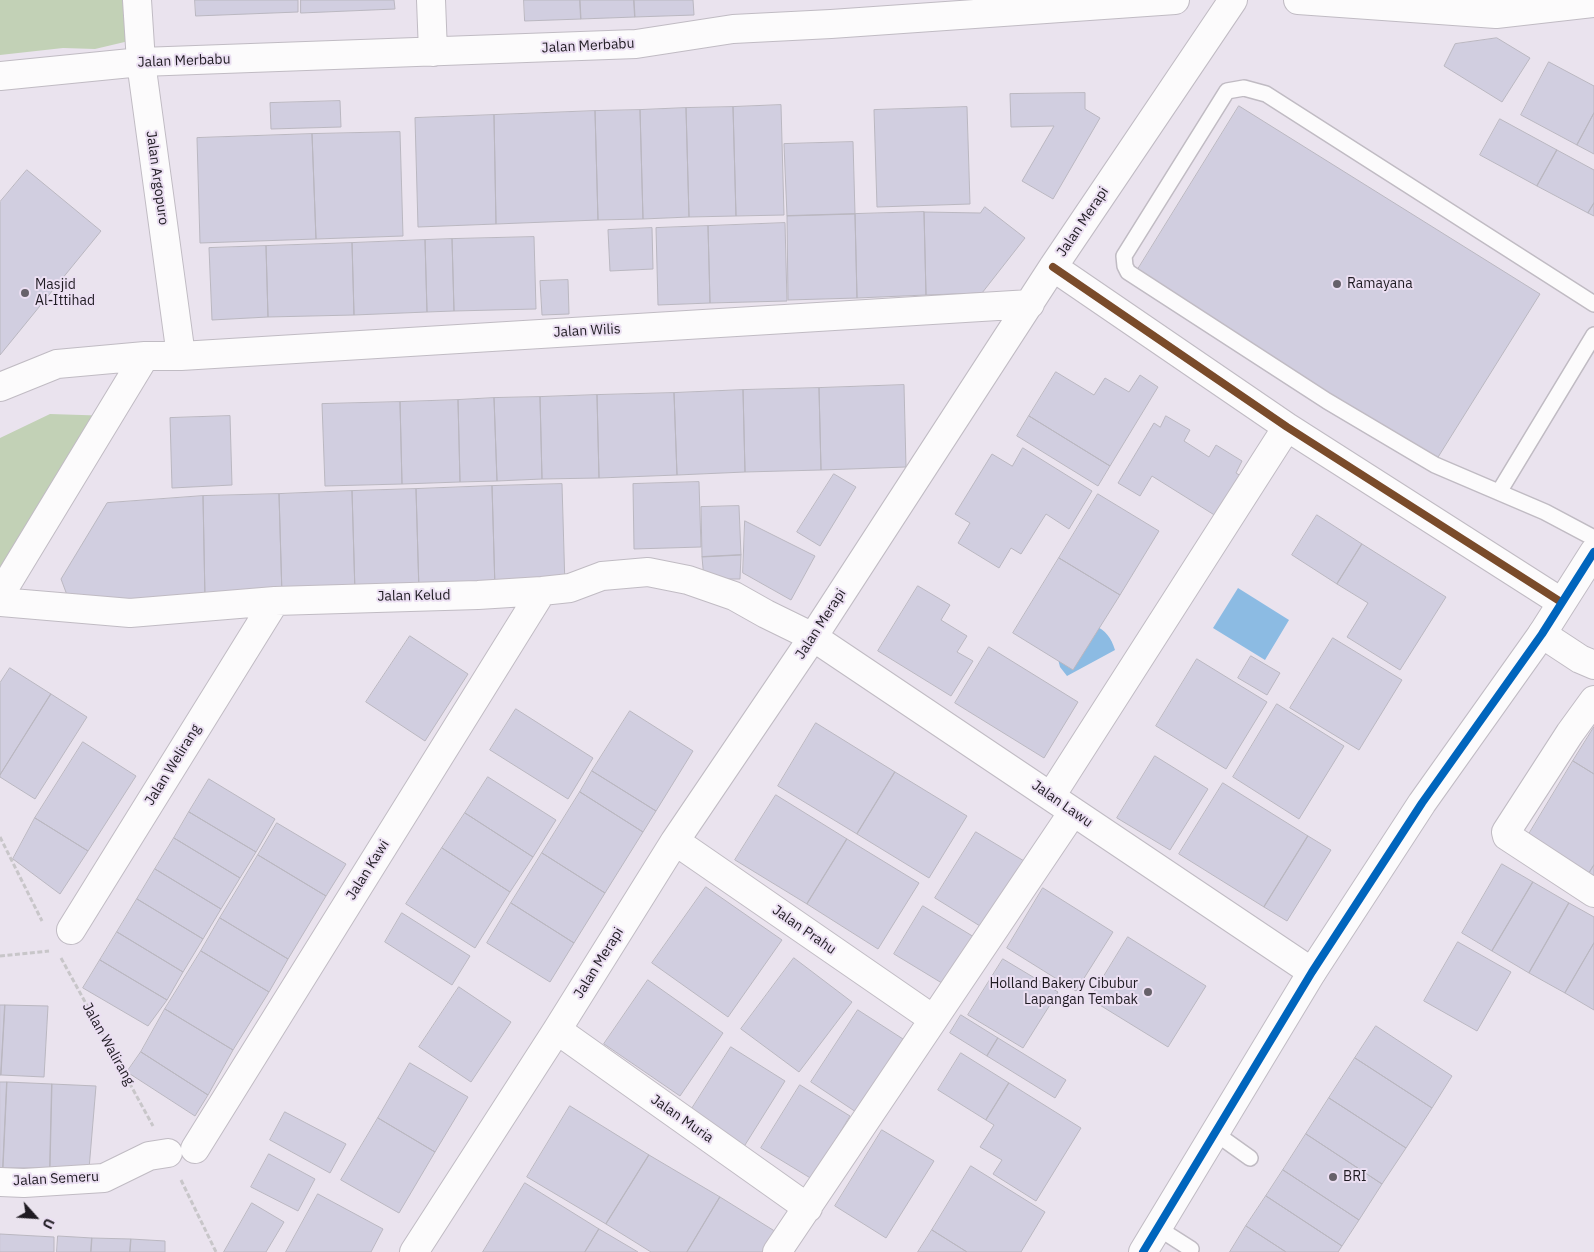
<!DOCTYPE html>
<style>
body{margin:0}
#map{position:relative;width:1594px;height:1252px;overflow:hidden;background:#eae3ee;font-family:"IBM Plex Sans",sans-serif}
canvas{display:block}
.north{position:absolute;left:10px;top:1192px;width:50px;height:50px;-webkit-text-stroke:4px #ebdff2;paint-order:stroke;rotate:116deg;font-size:14px;font-weight:700;line-height:20px;text-align:center;color:#1f1b22}
.north::after{content:'';display:block;margin:auto;width:18px;height:22px;background:#1f1b22;clip-path:polygon(50% 0,100% 100%,50% 72%,0 100%)}
</style>
<div id="map">
<canvas width="1594" height="1252"></canvas>
<div class="north">U</div>
</div>
<script>
const g = document.querySelector('canvas').getContext('2d');
g.lineJoin = 'round';
function fillPath(path, color) { g.fillStyle = color; g.fill(path, 'evenodd'); }
function strokePath(path, color, width, dash) { g.strokeStyle = color; g.lineWidth = width; g.lineCap = dash ? 'butt' : 'round'; g.setLineDash(dash || []); g.stroke(path); }
function label(font, color, halo, rows, align = 'center') {
  g.font = font + ' "IBM Plex Sans",sans-serif'; g.lineWidth = 4; g.setLineDash([]); g.textBaseline = 'middle'; g.strokeStyle = halo; g.fillStyle = color; for (const [text, x, y, turn = 0] of rows) {
    g.save(); g.translate(x, y); g.rotate((+turn || 0) * Math.PI / 180); g.textAlign = isNaN(turn) ? turn : align; if (halo) g.strokeText(text, 0, 0); g.fillText(text, 0, 0); g.restore();
  }
}
fillPath(new Path2D(`
 M0 0H149L150 36 95 49 63 48 0 55Z
 M50 414 113 416 0 595V438Z`), '#c2d1b6');
fillPath(new Path2D(`
 M1238 588 1289 620 1265 660 1213 628Z
 M1094 625C1106 631 1111 637 1115 650L1067 676 1060 667 1057 655Z`), '#8cbbe3');
const building = new Path2D(`
 M195 0H298V12L196 16Z
 M301 0H394L395 9 301 13Z
 M524 0H580L581 19 525 21Z
 M580 0H634L635 17 581 19Z
 M634 0H693L694 15 635 17Z
 M1497 38 1530 58 1502 102 1444 66 1455 44Z
 M1549 62 1594 86V113L1577 145 1521 115Z
 M1085 93V109L1100 118 1053 199 1022 181 1054 126 1011 127 1010 94Z
 M340 101 341 127 271 129 270 103Z
 M781 105 784 215 736 216 733 107Z
 M1239 106 1540 294 1435 462 1135 274Z
 M733 107 736 216 689 217 686 108Z
 M967 107 970 204 877 207 874 110Z
 M686 108 689 217 643 219 640 110Z
 M640 110 643 219 598 220 595 111Z
 M595 111 598 220 496 224 494 115Z
 M1594 113V154L1577 145Z
 M494 115 496 224 418 227 415 118Z
 M1500 119 1557 150 1537 186 1480 155Z
 M400 132 403 236 316 239 312 134Z
 M312 134 316 239 200 243 197 138Z
 M853 142 855 214 787 216 784 144Z
 M1557 150 1594 170V203L1588 213 1537 186Z
 M27 170 101 231 0 355V202Z
 M1594 203V216L1588 213Z
 M985 207 1025 238 982 293 926 295 924 212 980 213Z
 M924 212 926 295 857 298 855 214Z
 M855 214 857 298 788 300 787 216Z
 M785 223 787 301 710 303 708 226Z
 M708 226 710 303 658 305 656 228Z
 M652 228 653 269 610 271 608 230Z
 M534 237 536 309 454 311 452 239Z
 M452 239 454 311 427 312 425 240Z
 M425 240 427 312 354 315 352 243Z
 M352 243 354 315 268 317 266 246Z
 M266 246 268 317 212 320 209 248Z
 M568 280 569 314 542 315 540 281Z
 M1056 372 1094 395 1105 378 1129 392 1140 375 1158 387 1110 466 1029 416Z
 M904 385 906 467 821 470 819 388Z
 M819 388 821 470 745 472 743 390Z
 M743 390 745 472 677 475 674 393Z
 M674 393 677 475 599 478 597 395Z
 M597 395 599 478 542 479 540 397Z
 M540 397 542 479 497 481 494 398Z
 M494 398 497 481 460 482 458 400Z
 M458 400 460 482 402 484 400 402Z
 M400 402 402 484 325 486 322 404Z
 M230 416 232 485 172 488 170 418Z
 M1029 416 1110 466 1098 486 1017 436Z
 M1166 416 1190 430 1184 441 1209 457 1216 445 1242 461 1236 473 1241 476 1216 516 1152 476 1140 496 1118 483 1154 423 1160 427Z
 M1023 448 1092 491 1069 529 1046 514 1021 554 1011 548 999 568 958 543 970 523 955 514 992 454 1012 466Z
 M834 474 856 487 820 546 797 532Z
 M699 482 701 547 634 549 633 484Z
 M562 484 565 587 495 589 492 486Z
 M492 486 495 589 419 592 416 489Z
 M416 489 419 592 355 593 352 491Z
 M352 491 355 593 282 596 279 494Z
 M279 494 282 596 205 599 203 496Z
 M1098 494 1159 531 1120 595 1059 558Z
 M203 496 205 599 70 603 61 579 107 503Z
 M739 506 741 555 702 557 701 507Z
 M1317 515 1362 544 1337 584 1292 555Z
 M745 521 815 556 791 600 743 573Z
 M1362 544 1446 597 1400 670 1347 637 1368 603 1337 584Z
 M741 555 740 579H704L702 557Z
 M1059 558 1120 595 1073 670 1013 633Z
 M918 586 950 605 941 620 967 636 957 652 973 661 951 696 878 651Z
 M410 636 468 674 425 741 366 702Z
 M1333 638 1402 680 1359 750 1290 708Z
 M989 647 1078 702 1044 758 955 703Z
 M1251 656 1280 673 1267 695 1238 678Z
 M1197 659 1267 702 1226 769 1156 726Z
 M10 668 51 694 0 775V683Z
 M51 694 87 717 35 799 0 777V775Z
 M1277 704 1344 746 1299 819 1233 777Z
 M516 709 593 758 568 799 490 750Z
 M630 711 693 751 656 811 592 771Z
 M816 723 895 772 857 834 778 786Z
 M1594 727V774L1573 761Z
 M83 742 136 776 88 851 35 818Z
 M1155 756 1208 789 1170 850 1117 818Z
 M1573 761 1594 774V865L1584 881 1523 844Z
 M592 771 656 811 643 832 580 792Z
 M895 772 967 816 929 878 857 834Z
 M488 777 556 820 533 857 465 813Z
 M209 779 275 819 256 852 189 812Z
 M1223 783 1308 836 1264 907 1179 854Z
 M580 792 643 832 605 893 542 853Z
 M776 795 847 839 807 904 735 860Z
 M189 812 256 852 240 878 174 838Z
 M465 813 533 857 510 892 442 848Z
 M35 818 88 851 60 894 13 859Z
 M277 823 346 864 326 896 258 855Z
 M976 832 1029 864 988 931 935 898Z
 M1308 836 1331 850 1287 921 1264 907Z
 M174 838 240 878 221 909 155 869Z
 M847 839 919 883 878 949 807 904Z
 M442 848 510 892 475 948 406 904Z
 M542 853 605 893 574 943 511 903Z
 M258 855 326 896 288 959 220 918Z
 M1502 864 1533 882 1492 951 1462 933Z
 M1594 865V888L1584 881Z
 M155 869 221 909 203 939 137 899Z
 M1533 882 1569 903 1529 973 1492 951Z
 M706 887 782 940 728 1017 652 963Z
 M1043 888 1113 932 1076 991 1007 948Z
 M137 899 203 939 183 972 117 932Z
 M511 903 574 943 550 982 487 943Z
 M1569 903 1594 917V943L1565 993 1529 973Z
 M923 906 979 940 950 988 894 954Z
 M402 913 470 956 452 985 385 942Z
 M220 918 288 959 269 992 201 951Z
 M117 932 183 972 167 1000 100 960Z
 M1128 937 1206 986 1168 1047 1090 999Z
 M1458 942 1511 972 1477 1031 1424 1001Z
 M1594 943V1010L1565 993Z
 M201 951 269 992 233 1050 165 1009Z
 M794 958 852 1002 799 1072 741 1029Z
 M1003 959 1058 992 1023 1048 968 1015Z
 M100 960 167 1000 148 1026 83 988Z
 M648 980 723 1033 680 1096 604 1044Z
 M459 987 511 1022 471 1082 419 1047Z
 M0 1005H5L1 1075H0Z
 M5 1005 48 1006 44 1077 1 1075Z
 M165 1009 233 1050 208 1095 141 1052Z
 M858 1010 903 1039 856 1112 811 1082Z
 M961 1015 998 1038 987 1056 950 1033Z
 M1376 1026 1452 1076 1432 1108 1355 1058Z
 M998 1038 1066 1080 1055 1098 987 1056Z
 M731 1047 785 1081 740 1153 686 1118Z
 M141 1052 208 1095 195 1116 127 1072Z
 M961 1053 1009 1083 986 1120 938 1090Z
 M1355 1058 1432 1108 1406 1148 1329 1098Z
 M410 1063 468 1097 435 1152 378 1118Z
 M0 1082H7L3 1168H0Z
 M7 1082 52 1084 50 1168H3Z
 M1009 1083 1081 1128 1036 1201 993 1174 1002 1160 980 1147 994 1125 986 1120Z
 M52 1084 96 1086 89 1169 50 1168Z
 M800 1085 850 1116 812 1179 761 1148Z
 M1329 1098 1406 1148 1382 1184 1306 1134Z
 M570 1106 649 1155 606 1224 527 1177Z
 M285 1112 346 1144 330 1173 270 1140Z
 M378 1118 435 1152 399 1213 341 1180Z
 M882 1130 934 1161 886 1238 835 1206Z
 M1306 1134 1382 1184 1359 1220 1283 1170Z
 M269 1154 315 1179 298 1211 251 1187Z
 M649 1155 720 1197 687 1252H651L606 1224Z
 M971 1166 1045 1212 1021 1252H967L932 1230Z
 M1283 1170 1359 1220 1342 1246 1266 1196Z
 M525 1183 599 1229 585 1252H483Z
 M318 1194 383 1229 371 1252H286Z
 M1266 1196 1342 1246 1338 1252H1286L1246 1226Z
 M720 1197 781 1235 770 1252H687Z
 M252 1203 284 1222 266 1252H224Z
 M1246 1226 1286 1252H1230Z
 M599 1229 638 1252H585Z
 M932 1230 967 1252H918Z
 M0 1234 54 1237V1252H0Z
 M58 1236 92 1238 91 1252H57Z
 M92 1238 131 1239 130 1252H91Z
 M131 1239 165 1241V1252H130Z`);
fillPath(building, '#d1cee0');
strokePath(building, '#bab7c0', 1);
const service = new Path2D(`
 M1594 304 1266 94 1244 88 1227 91 1124 256 1125 266 1128 272 1327 401 1435 465 1545 512 1594 538
 M1499 492 1594 335
 M1215 1133 1250 1158
 M1158 1228 1191 1249`);
const minor = new Path2D(`
 M137 0 141 62 181 356
 M431 0 433 52
 M1298 0 1496 14 1594 3
 M0 76 141 62 636 44 733 29 831 24 1175 0
 M1053 267 1287 427 1561 602
 M0 387 57 364 145 356H181L1030 304
 M0 595 145 356
 M0 602 130 613 275 601 478 595 542 591 570 588 602 576 648 572 688 580 734 596 766 614 813 637 1312 972
 M1542 634 1580 659 1594 665
 M1594 700 1570 733 1506 832 1507 836 1594 893
 M1051 796 1287 427
 M675 841 933 1019
 M71 930 275 601
 M557 1030 808 1208
 M195 1149 542 591
 M0 1182 24 1183 104 1178 149 1156 168 1153
 M414 1252 557 1030 675 841 813 637 1053 267 1233 0
 M777 1252 1073 812`);
const tertiary = new Path2D(`
 M1143 1252 1312 972 1422 803 1542 634 1594 552`);
strokePath(service, '#c0bbc3', 18);
strokePath(minor, '#c0bbc3', 30);
strokePath(tertiary, '#c0bbc3', 30);
strokePath(new Path2D(`
 M0 837 42 921
 M0 956 49 951
 M61 958 153 1126
 M181 1180 216 1252`), '#c8c6c9', 3, [5, 2.5]);
strokePath(service, '#fcfbfc', 15);
strokePath(minor, '#fcfbfc', 28);
strokePath(tertiary, '#fcfbfc', 28);
strokePath(new Path2D(`
 M1053 267 1287 427 1561 602`), '#7a4b2a', 8);
strokePath(new Path2D(`
 M1143 1252 1312 972 1422 803 1542 634 1594 552`), '#0065bd', 8);
for (const [x, y, r, color] of [
 [1337,284,5,"#666169"],
 [25,293,5,"#666169"],
 [1148,992,5,"#666169"],
 [1333,1177,5,"#666169"]
]) { const dot = new Path2D(); dot.arc(x, y, r, 0, 2 * Math.PI); g.fillStyle = color; g.fill(dot); strokePath(dot, '#ebdff2', 2); }
label('14px', '#1f1b22', '#ebdff2', [
 ["Jalan Merbabu",588,46,-3],
 ["Jalan Merbabu",184,61,-2],
 ["Jalan Argopuro",157,178,82],
 ["Jalan Merapi",1083,222,-56],
 ["Jalan Wilis",587,331,-3],
 ["Jalan Kelud",414,596,-1],
 ["Jalan Merapi",821,624,-57],
 ["Jalan Welirang",173,765,-58],
 ["Jalan Lawu",1062,804,35],
 ["Jalan Kawi",368,870,-58],
 ["Jalan Prahu",804,930,35],
 ["Jalan Merapi",599,963,-58],
 ["Jalan Walirang",108,1044,61],
 ["Jalan Muria",682,1119,35],
 ["Jalan Semeru",56,1179,-3]
]);
label('14px', '#1f1b22', '#ebdff2', [
 ["Ramayana",1347,284],
 ["Masjid",35,285],
 ["Al-Ittihad",35,301],
 ["Holland Bakery Cibubur",1138,984,"right"],
 ["Lapangan Tembak",1138,1000,"right"],
 ["BRI",1343,1177]
], 'left');
</script>
